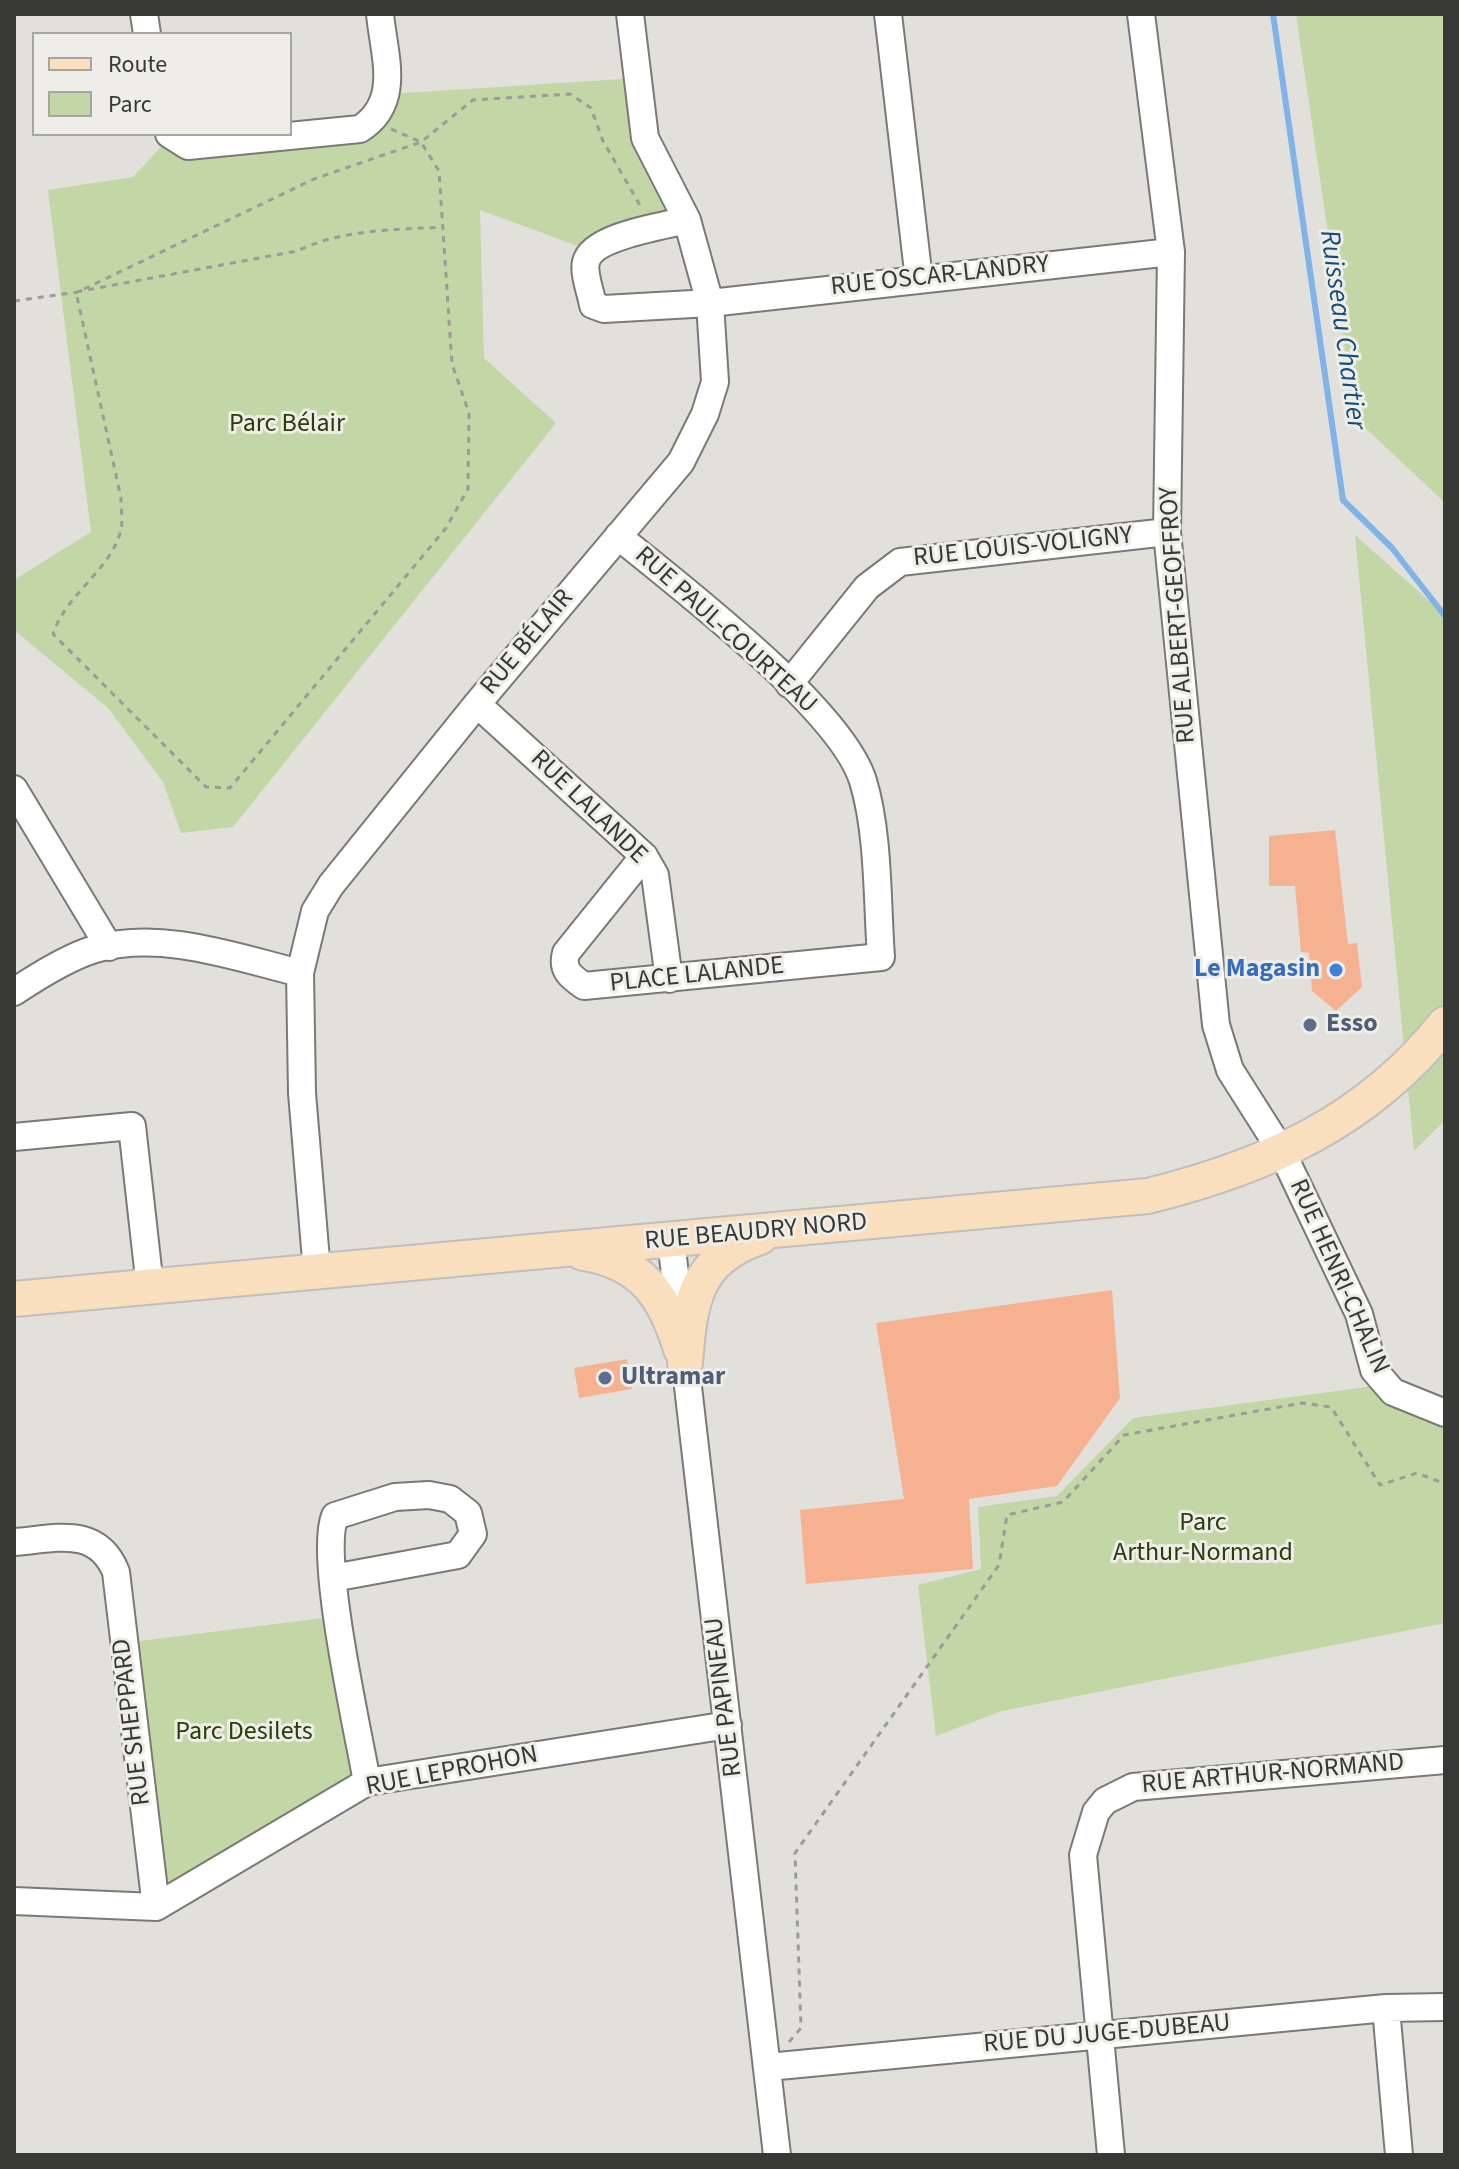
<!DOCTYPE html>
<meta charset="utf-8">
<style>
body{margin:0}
#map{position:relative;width:1459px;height:2169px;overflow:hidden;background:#e1e0db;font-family:"Source Sans 3",sans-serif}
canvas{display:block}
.frame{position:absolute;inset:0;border:16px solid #383836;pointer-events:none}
.legend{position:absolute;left:32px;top:32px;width:260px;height:104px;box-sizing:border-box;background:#eeede8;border:2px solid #a5a5a1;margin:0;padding:10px 14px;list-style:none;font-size:24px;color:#383836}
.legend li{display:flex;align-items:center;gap:16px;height:40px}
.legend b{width:40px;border:2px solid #a5a5a1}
</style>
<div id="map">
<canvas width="1459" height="2169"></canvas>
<div class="frame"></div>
<ul class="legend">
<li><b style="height:10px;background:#fadfbe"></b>Route</li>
<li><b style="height:22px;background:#c3d6a5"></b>Parc</li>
</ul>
</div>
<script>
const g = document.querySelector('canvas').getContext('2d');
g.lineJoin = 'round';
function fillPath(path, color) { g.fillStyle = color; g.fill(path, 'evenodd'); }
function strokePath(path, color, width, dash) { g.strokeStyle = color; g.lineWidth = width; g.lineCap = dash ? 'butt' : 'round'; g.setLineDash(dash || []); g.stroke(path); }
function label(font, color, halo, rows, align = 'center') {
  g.font = font + ' "Source Sans 3",sans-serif'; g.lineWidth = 6; g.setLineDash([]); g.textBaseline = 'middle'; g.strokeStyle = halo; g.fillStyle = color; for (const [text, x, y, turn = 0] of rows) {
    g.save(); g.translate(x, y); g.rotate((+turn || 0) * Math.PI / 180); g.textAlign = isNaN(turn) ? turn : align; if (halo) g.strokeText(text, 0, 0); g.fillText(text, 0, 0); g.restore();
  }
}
fillPath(new Path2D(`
 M1296 14H1445V503L1355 418Z
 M638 78 687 220 591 251 480 210 484 358 556 423 233 827 181 833 163 782 108 708 14 630V580L91 532 48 190 133 177 171 136 360 129 389 94Z
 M1355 535 1445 615V1120L1414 1151Z
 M1374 1386 1445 1410V1623L1002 1711 936 1736 918 1585 981 1569 978 1507 1057 1496 1133 1418Z
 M339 1616 367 1782 156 1907 124 1643Z`), '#c3d6a5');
strokePath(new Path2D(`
 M1273 14 1343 500 1392 548 1445 616`), '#80b3e7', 6);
fillPath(new Path2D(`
 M1335 830 1348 944 1357 943 1362 987 1336 1011 1312 991 1309 953 1301 952 1295 886H1269V836Z
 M1112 1290 1120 1398 1057 1486 969 1499 973 1569 806 1584 800 1510 904 1499 876 1323Z
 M627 1359 632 1389 579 1398 574 1368Z`), '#f6b290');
const minor = new Path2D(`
 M144 14 147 34
 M888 14 919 280
 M1141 14 1171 252 1167 532 1216 1025 1230 1070 1282 1152 1359 1314 1374 1370 1393 1392 1445 1413
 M169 134 188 146 360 129C402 102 384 56 380 14
 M687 220C664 226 592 236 586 262 583 273 591 293 593 305L604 309 710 303 1171 252
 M618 536C680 587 841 709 863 781 879 833 877 902 881 957L584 986C571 977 561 970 566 953L644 856
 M789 684 867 587 900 562 1167 532
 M477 704 644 856 655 875 669 979
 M14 789 109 947
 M14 992C38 976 68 957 95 949 162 930 235 957 300 973
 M14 1137 132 1126 150 1287
 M671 1240 777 2155
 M317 1272 302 1093 300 973 315 911 331 885 477 704 681 462 705 414 715 382 710 303 687 220 645 138 630 14
 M14 1542C55 1539 97 1525 116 1572L156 1907
 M333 1578 458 1555 473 1534 468 1513 450 1499 429 1495 395 1497 335 1516C318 1556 358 1730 367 1782
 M14 1901 156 1907 367 1782 728 1725
 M1386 2008 1399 2155
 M768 2067 1386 2008 1445 2007
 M1111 2155 1083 1855 1096 1812 1105 1801 1133 1787 1445 1760`);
const major = new Path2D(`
 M583 1253C642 1262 665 1296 681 1349
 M14 1299 1148 1196C1265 1167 1367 1122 1445 1024
 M685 1363C690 1302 694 1260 760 1237`);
strokePath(minor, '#7a7975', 30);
strokePath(major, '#bfbfbf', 38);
strokePath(new Path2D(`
 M391 129 421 142 439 171 452 364 469 413 468 489 446 528 230 788 206 787 53 634C66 594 111 570 121 530 123 520 121 508 121 498L76 292 297 251C343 229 392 230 443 227
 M84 289 314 179 421 142 473 100 570 94 591 108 603 141 641 207
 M14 301 78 292
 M789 2042 801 2028 795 1853 999 1565 1007 1515 1063 1502 1124 1435 1302 1403 1331 1407 1380 1485 1417 1473 1445 1484`), '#9b9b97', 3, [6, 6]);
strokePath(minor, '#fff', 26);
strokePath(major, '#fadfbe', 34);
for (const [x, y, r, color] of [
 [1336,970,8,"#3f7fe0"],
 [1310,1025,8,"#5c6f8a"],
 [605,1378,8,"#5c6f8a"]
]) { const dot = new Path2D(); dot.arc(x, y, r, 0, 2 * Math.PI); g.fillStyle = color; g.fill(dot); strokePath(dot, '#eeede8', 3); }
label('26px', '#383836', '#eeede8', [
 ["RUE OSCAR-LANDRY",940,277,-6],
 ["RUE LOUIS-VOLIGNY",1023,548,-6],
 ["RUE ALBERT-GEOFFROY",1179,615,-94],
 ["RUE PAUL-COURTEAU",725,631,42],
 ["RUE BÉLAIR",528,643,-50],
 ["RUE LALANDE",588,808,44],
 ["PLACE LALANDE",697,976,-6],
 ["RUE BEAUDRY NORD",756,1233,-5],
 ["RUE HENRI-CHALIN",1338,1277,66],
 ["RUE PAPINEAU",725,1697,-97],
 ["RUE SHEPPARD",133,1722,-97],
 ["RUE LEPROHON",452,1772,-11],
 ["RUE ARTHUR-NORMAND",1273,1775,-5],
 ["RUE DU JUGE-DUBEAU",1107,2035,-5]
]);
label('26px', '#2d3c0b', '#eeede8', [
 ["Parc Bélair",287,425],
 ["Parc",1203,1524],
 ["Arthur-Normand",1203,1554],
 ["Parc Desilets",244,1733]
]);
label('bold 26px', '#366cbe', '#eeede8', [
 ["Le Magasin",1320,970]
], 'right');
label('bold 26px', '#4e5e75', '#eeede8', [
 ["Esso",1326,1025],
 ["Ultramar",621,1378]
], 'left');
label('italic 28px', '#144c7b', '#eeede8', [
 ["Ruisseau Chartier",1341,330,82]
]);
</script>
